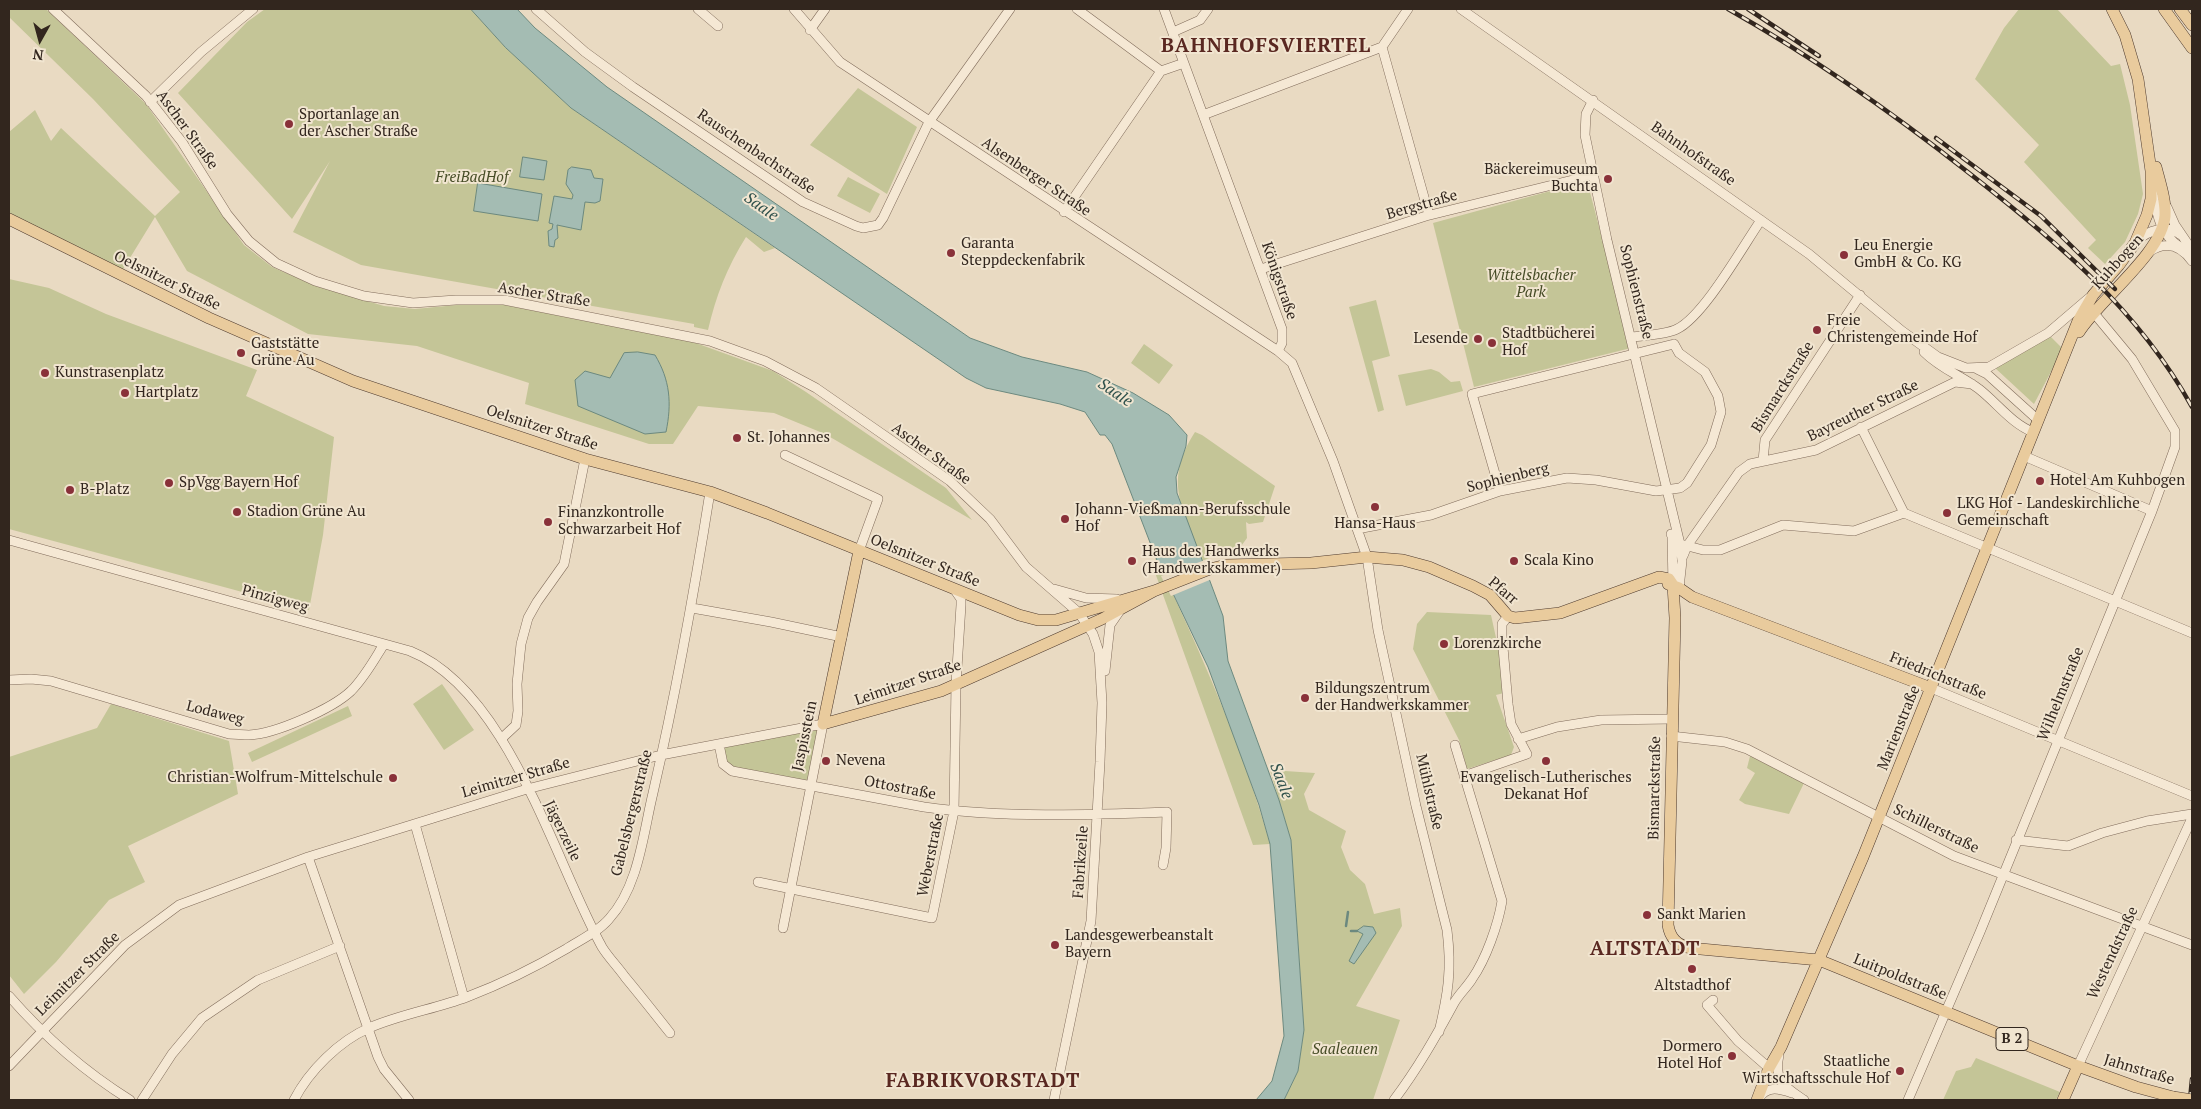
<!DOCTYPE html>
<meta charset="utf-8">
<style>
body{margin:0}
#map{position:relative;width:2201px;height:1109px;overflow:hidden;background:#e9dac2;font-family:"PT Serif",serif}
canvas{display:block}
.frame{position:absolute;inset:0;border:10px solid #32261e;pointer-events:none}
.north{position:absolute;left:15px;top:15px;width:50px;height:50px;-webkit-text-stroke:4px #f1e5d0;paint-order:stroke;rotate:187deg;font-size:14px;font-weight:700;line-height:20px;text-align:center;color:#32261e}
.north::after{content:'';display:block;margin:auto;width:18px;height:22px;background:#32261e;clip-path:polygon(50% 0,100% 100%,50% 72%,0 100%)}
</style>
<div id="map">
<canvas width="2201" height="1109"></canvas>
<div class="frame"></div>
<div class="north">N</div>
</div>
<script>
const g = document.querySelector('canvas').getContext('2d');
g.lineJoin = 'round';
function fillPath(path, color) { g.fillStyle = color; g.fill(path, 'evenodd'); }
function strokePath(path, color, width, dash) { g.strokeStyle = color; g.lineWidth = width; g.lineCap = dash ? 'butt' : 'round'; g.setLineDash(dash || []); g.stroke(path); }
function label(font, color, halo, rows, align = 'center') {
  g.font = font + ' "PT Serif",serif'; g.lineWidth = 4; g.setLineDash([]); g.textBaseline = 'middle'; g.strokeStyle = halo; g.fillStyle = color; for (const [text, x, y, turn = 0] of rows) {
    g.save(); g.translate(x, y); g.rotate((+turn || 0) * Math.PI / 180); g.textAlign = isNaN(turn) ? turn : align; if (halo) g.strokeText(text, 0, 0); g.fillText(text, 0, 0); g.restore();
  }
}
fillPath(new Path2D(`
 M9 9H46L146 104 244 245 272 267 316 286 384 306 415 309 457 305H505L693 342 773 371 806 392 946 488 972 520 825 434 774 413 698 406 673 444H649L525 404 529 383 417 346 308 334 187 271 155 217 122 271 82 249 9 214V132L35 110 51 141 61 128 155 216 180 192 93 99 9 17Z
 M265 9H471L506 48 571 108 775 248 764 252 746 237C727 267 716 296 708 330L694 327V324L361 265 293 232 330 161 292 219 178 93 247 22Z
 M2019 9H2057L2111 66 2120 64 2130 105 2143 194 2138 214 2125 242 2105 264 2088 248 2096 240 2024 162 2039 145 1975 79 2004 28Z
 M858 88 917 127 887 194 810 145Z
 M848 177 880 194 870 213 837 196Z
 M1587 181 1631 348 1474 387 1433 223Z
 M9 279 49 288 106 314 257 370 246 396 334 437 323 535 309 610 9 529Z
 M1376 300 1390 356 1372 361 1384 410 1378 412 1349 307Z
 M2050 336 2063 349 2034 404 1994 367Z
 M1144 344 1173 365 1159 384 1131 363Z
 M1431 369 1439 372 1451 382 1460 381 1463 391 1406 406 1398 375Z
 M1195 432 1202 435 1275 486 1263 522 1249 524 1246 522 1247 538 1239 549 1220 551 1221 553 1202 561C1184 510 1162 483 1195 432Z
 M1156 558C1200 651 1242 745 1270 844L1253 845 1153 567Z
 M1427 612 1491 615 1500 656 1504 693 1496 695 1514 747 1511 755 1467 769 1459 740 1413 649 1417 624Z
 M442 684 474 730 444 750 413 704Z
 M111 704 229 741 238 794 128 846 145 882 109 900 56 962 24 994 9 975V757L97 728Z
 M348 706 352 716 252 762 248 753Z
 M822 724 809 783 737 771 727 764 720 745Z
 M1750 756 1804 783 1789 814 1745 804 1739 800 1755 773 1747 768Z
 M1270 770 1315 773 1304 794 1309 810 1346 831 1341 847 1350 870 1365 884 1374 914 1400 908 1402 926 1356 1006 1400 1020 1373 1100H1284L1298 1071 1304 1030 1291 840Z
 M1976 1058 2060 1092 2056 1100H1943L1956 1071 1971 1067Z`), '#c4c597');
const water = new Path2D(`
 M471 9H517L535 28 607 87 970 338 1022 357 1087 372 1133 393 1169 415 1187 435 1186 446 1176 477 1177 493 1223 616 1228 661 1279 800 1291 840 1304 1030 1298 1071 1284 1100H1256L1272 1081 1284 1036 1270 844 1259 805 1208 667 1156 558 1112 444 1105 435H1100L1085 412 1060 404 986 388 966 378 571 108 506 48Z
 M523 157 547 161 544 180 520 177Z
 M572 167 591 170 594 178 603 179 600 201 595 203 585 202 581 230 557 225 558 238 555 240 554 247 549 246 548 231 552 229 553 224 549 223 554 196 572 199 573 195 566 184 568 170Z
 M478 183 542 194 538 221 474 211Z
 M638 352 655 355C670 380 672 403 666 432L645 434 578 406 575 380 585 371 610 378 624 353Z
 M1364 926 1373 927 1376 933 1354 964 1349 961 1363 934 1357 931Z`);
fillPath(water, '#a4bcb3');
strokePath(water, '#6c897f', 1);
fillPath(new Path2D(`
 M1205 560 1212 579 1171 596 1161 576Z`), '#e9dac2');
strokePath(new Path2D(`
 M1346 926 1348 912
 M1351 931H1357`), '#6c897f', 2.5);
const minor = new Path2D(`
 M53 9 146 96 182 142 227 214 249 241 276 263 315 281 364 296 413 303 456 300H504L710 341 765 361 816 388 950 481 990 519 1026 567 1079 613 1093 634 1099 652 1102 703 1100 762 1091 921 1054 1100
 M536 9 585 52 633 87 803 202 856 226 863 228 878 225 883 218 929 122 1010 9
 M698 9 718 26
 M794 9 840 62 1278 351 1292 363 1333 461 1367 557 1378 630 1416 806 1447 930C1452 970 1448 994 1439 1032
 M1077 9 1161 71
 M1164 9 1282 329V343L1278 351
 M1408 9 1382 47 1429 215
 M1461 9 1809 254 1902 331 1938 357 1966 368 1989 367 2048 333 2089 298
 M810 30 825 9
 M1173 32 1200 20 1208 9
 M1593 100 1586 114 1585 135 1607 240 1680 544 1682 561 1679 588
 M150 102 201 52 253 9
 M1203 115 1382 47
 M2153 193C2157 215 2160 234 2180 247
 M2167 207 2175 225 2192 250
 M1064 212 1161 71 1184 63
 M2137 241C2148 230 2168 224 2181 235
 M2149 252C2166 240 2181 246 2192 261
 M1261 269 1426 216 1593 175
 M1632 337C1646 335 1665 335 1677 329 1704 316 1743 246 1761 220
 M1924 352C1941 369 1960 375 1979 389 1997 403 2012 424 2033 432
 M1977 369 1987 374 2038 420
 M1861 427 1904 513 2192 633
 M785 455 878 499 859 551
 M2024 456 2152 511
 M1763 461 1765 440 1860 295
 M1500 491 1472 394 1674 344
 M1357 529 1431 515 1500 491 1567 478 1596 480 1656 491 1680 488 1687 483 1711 445 1721 412 1718 396 1705 372 1679 353 1674 344
 M1671 534 1673 539 1680 544 1703 550H1720L1783 525 1854 531 1904 513
 M1672 536 1673 585
 M9 540 410 651C508 690 554 860 602 947 608 957 618 967 625 977 640 995 655 1014 670 1033
 M1683 556 1687 546 1739 472 1750 464 1816 450 1955 382 1972 384
 M1054 589 1086 598 1117 599
 M692 608 771 622 842 637
 M1105 671 1110 625 1119 612
 M9 680 31 679 51 681 229 734C236 734 242 735 249 735 275 734 332 709 351 691 365 677 374 660 384 644
 M1931 688 2192 796
 M1671 736 1725 742 1747 749 1954 856 2192 945
 M501 739 516 725 518 711 517 684 521 644 528 618 537 602 564 564 585 459
 M1518 739 1557 727 1601 720 1672 719
 M719 744 723 764 732 771 924 807C1002 818 1088 815 1167 812L1166 848 1163 865
 M1464 776 1527 754 1511 724 1508 704 1502 636V624L1508 616
 M415 824 464 998
 M2016 840 2068 846 2102 833 2147 821 2192 814
 M308 857 378 1057 384 1069 409 1100
 M758 882 932 918 954 811 956 684 961 605V599L954 589
 M9 996C44 1036 85 1072 130 1100
 M1713 1000 1707 1005 1738 1041 1769 1068
 M1779 1055C1773 1081 1785 1087 1804 1100
 M9 1066 125 945 179 905 308 857 527 789 661 755 823 724 783 928
 M2078 1066 2192 818
 M1759 1098C1768 1085 1780 1089 1792 1093
 M142 1100 172 1054 202 1018 258 980 340 946
 M294 1100C309 1071 339 1041 369 1028 401 1014 435 1009 467 997 501 984 534 968 566 949 580 940 598 932 609 919 639 886 643 834 653 793 676 693 694 593 710 492
 M1394 1100C1418 1068 1435 1038 1454 1003 1459 994 1467 987 1472 979 1486 959 1498 925 1502 901L1455 745
 M1908 1100 1980 932 2152 511 2175 447V431L2132 359 2093 312`);
const major = new Path2D(`
 M2164 9 2192 48
 M2180 9 2192 25
 M9 219 209 318 353 381 585 459 710 492 767 513 1019 615 1038 620H1056L1154 591
 M2079 332C2100 299 2162 253 2165 216 2166 200 2160 183 2156 167
 M859 551 823 724 941 691 1102 619 1154 591 1210 569 1226 565 1311 563 1367 557 1403 560 1429 567 1473 586 1490 595 1508 616 1515 618 1560 613 1659 577 1669 579 1673 585
 M1668 584 1679 588 1692 597 1931 688
 M1673 585 1675 618 1668 925C1670 938 1677 945 1690 948L1819 960 2078 1066 2136 1087 2173 1097
 M1757 1100 1769 1068 1781 1047 1863 857 2078 321 2093 295 2119 265 2135 243 2147 215 2151 199V171L2138 79 2125 35 2112 9
 M2063 1100 2078 1066`);
strokePath(minor, '#816c5b', 10);
strokePath(major, '#4f3b2f', 12);
strokePath(minor, '#f5e8d4', 9);
strokePath(major, '#e9cb9d', 11);
const rail = new Path2D(`
 M1728 9C1813 57 1893 113 1969 173 2056 241 2138 309 2192 407
 M1748 9 1819 56
 M1936 138 2041 216 2115 289
 M2190 1100 2192 1079`);
strokePath(rail, '#32261e', 4.5);
strokePath(rail, '#f1e5d0', 2.5, [8]);
const majorBridge = new Path2D(`
 M2173 1097 2192 1100`);
strokePath(majorBridge, '#4f3b2f', 12, []);
strokePath(majorBridge, '#e9cb9d', 11);
for (const [x, y, r, color] of [
 [289,124,5,"#893139"],
 [1608,179,5,"#893139"],
 [951,253,5,"#893139"],
 [1844,255,5,"#893139"],
 [1817,330,5,"#893139"],
 [1478,339,5,"#893139"],
 [1492,343,5,"#893139"],
 [241,353,5,"#893139"],
 [45,373,5,"#893139"],
 [125,393,5,"#893139"],
 [737,438,5,"#893139"],
 [2040,481,5,"#893139"],
 [169,483,5,"#893139"],
 [70,490,5,"#893139"],
 [1375,507,5,"#893139"],
 [237,512,5,"#893139"],
 [1947,513,5,"#893139"],
 [1065,519,5,"#893139"],
 [548,522,5,"#893139"],
 [1132,561,5,"#893139"],
 [1514,561,5,"#893139"],
 [1444,644,5,"#893139"],
 [1305,698,5,"#893139"],
 [826,761,5,"#893139"],
 [1546,761,5,"#893139"],
 [393,778,5,"#893139"],
 [1647,915,5,"#893139"],
 [1055,945,5,"#893139"],
 [1692,969,5,"#893139"],
 [1732,1056,5,"#893139"],
 [1900,1071,5,"#893139"]
]) { const dot = new Path2D(); dot.arc(x, y, r, 0, 2 * Math.PI); g.fillStyle = color; g.fill(dot); strokePath(dot, '#f1e5d0', 2); }
for (const [x, y, w] of [
 [2012,1039,32]
]) { const box = new Path2D(); box.roundRect(x - w / 2, y - 11.5, w, 23, 4); g.fillStyle = '#f1e5d0'; g.fill(box); strokePath(box, '#32261e', 1); }
label('bold 14px', '#32261e', null, [
 ["B 2",2012,1039]
]);
label('15px', '#32261e', '#f1e5d0', [
 ["Sportanlage an",299,115],
 ["der Ascher Straße",299,132],
 ["Bäckereimuseum",1598,170,"right"],
 ["Buchta",1598,187,"right"],
 ["Garanta",961,244],
 ["Steppdeckenfabrik",961,261],
 ["Leu Energie",1854,246],
 ["GmbH & Co. KG",1854,263],
 ["Freie",1827,321],
 ["Christengemeinde Hof",1827,338],
 ["Stadtbücherei",1502,334],
 ["Hof",1502,351],
 ["Lesende",1468,339,"right"],
 ["Gaststätte",251,344],
 ["Grüne Au",251,361],
 ["Kunstrasenplatz",55,373],
 ["Hartplatz",135,393],
 ["St. Johannes",747,438],
 ["Hotel Am Kuhbogen",2050,481],
 ["SpVgg Bayern Hof",179,483],
 ["B-Platz",80,490],
 ["LKG Hof - Landeskirchliche",1957,504],
 ["Gemeinschaft",1957,521],
 ["Johann-Vießmann-Berufsschule",1075,510],
 ["Hof",1075,527],
 ["Stadion Grüne Au",247,512],
 ["Finanzkontrolle",558,513],
 ["Schwarzarbeit Hof",558,530],
 ["Hansa-Haus",1375,524,"center"],
 ["Haus des Handwerks",1142,552],
 ["(Handwerkskammer)",1142,569],
 ["Scala Kino",1524,561],
 ["Lorenzkirche",1454,644],
 ["Bildungszentrum",1315,689],
 ["der Handwerkskammer",1315,706],
 ["Nevena",836,761],
 ["Christian-Wolfrum-Mittelschule",383,778,"right"],
 ["Evangelisch-Lutherisches",1546,778,"center"],
 ["Dekanat Hof",1546,795,"center"],
 ["Sankt Marien",1657,915],
 ["Landesgewerbeanstalt",1065,936],
 ["Bayern",1065,953],
 ["Altstadthof",1692,986,"center"],
 ["Dormero",1722,1047,"right"],
 ["Hotel Hof",1722,1064,"right"],
 ["Staatliche",1890,1062,"right"],
 ["Wirtschaftsschule Hof",1890,1079,"right"]
], 'left');
label('15px', '#32261e', '#f1e5d0', [
 ["Ascher Straße",187,130,54],
 ["Rauschenbachstraße",756,152,34],
 ["Bahnhofstraße",1693,154,35],
 ["Alsenberger Straße",1036,177,34],
 ["Bergstraße",1422,205,-16],
 ["Kuhbogen",2118,262,-48],
 ["Oelsnitzer Straße",167,281,26],
 ["Königstraße",1279,281,71],
 ["Sophienstraße",1636,292,76],
 ["Ascher Straße",544,295,9],
 ["Bismarckstraße",1783,387,-58],
 ["Bayreuther Straße",1863,411,-26],
 ["Oelsnitzer Straße",542,428,18],
 ["Ascher Straße",931,454,36],
 ["Sophienberg",1508,478,-14],
 ["Oelsnitzer Straße",925,561,22],
 ["Pfarr",1503,591,40],
 ["Pinzigweg",275,599,15],
 ["Friedrichstraße",1938,676,22],
 ["Leimitzer Straße",908,683,-19],
 ["Wilhelmstraße",2061,694,-68],
 ["Lodaweg",215,713,14],
 ["Marienstraße",1899,728,-68],
 ["Jaspisstein",805,736,-78],
 ["Leimitzer Straße",516,778,-16],
 ["Ottostraße",900,788,11],
 ["Bismarckstraße",1655,788,-89],
 ["Mühlstraße",1429,792,77],
 ["Gabelsbergerstraße",632,813,-76],
 ["Schillerstraße",1936,829,26],
 ["Jägerzeile",562,831,64],
 ["Weberstraße",931,855,-79],
 ["Fabrikzeile",1081,862,-86],
 ["Westendstraße",2113,953,-65],
 ["Leimitzer Straße",78,974,-45],
 ["Luitpoldstraße",1900,977,22],
 ["Jahnstraße",2139,1070,17]
]);
label('italic 15px', '#464c26', '#f1e5d0', [
 ["FreiBadHof",472,178],
 ["Wittelsbacher",1531,276],
 ["Park",1531,293],
 ["Saaleauen",1345,1050]
]);
label('italic 16px', '#2e504b', '#f1e5d0', [
 ["Saale",761,207,35],
 ["Saale",1115,393,34],
 ["Saale",1281,781,69]
]);
g.letterSpacing = '1px';
label('bold 20px', '#5a2821', '#f1e5d0', [
 ["BAHNHOFSVIERTEL",1266,46],
 ["ALTSTADT",1645,949],
 ["FABRIKVORSTADT",983,1081]
]);
g.letterSpacing = '0px';
</script>
